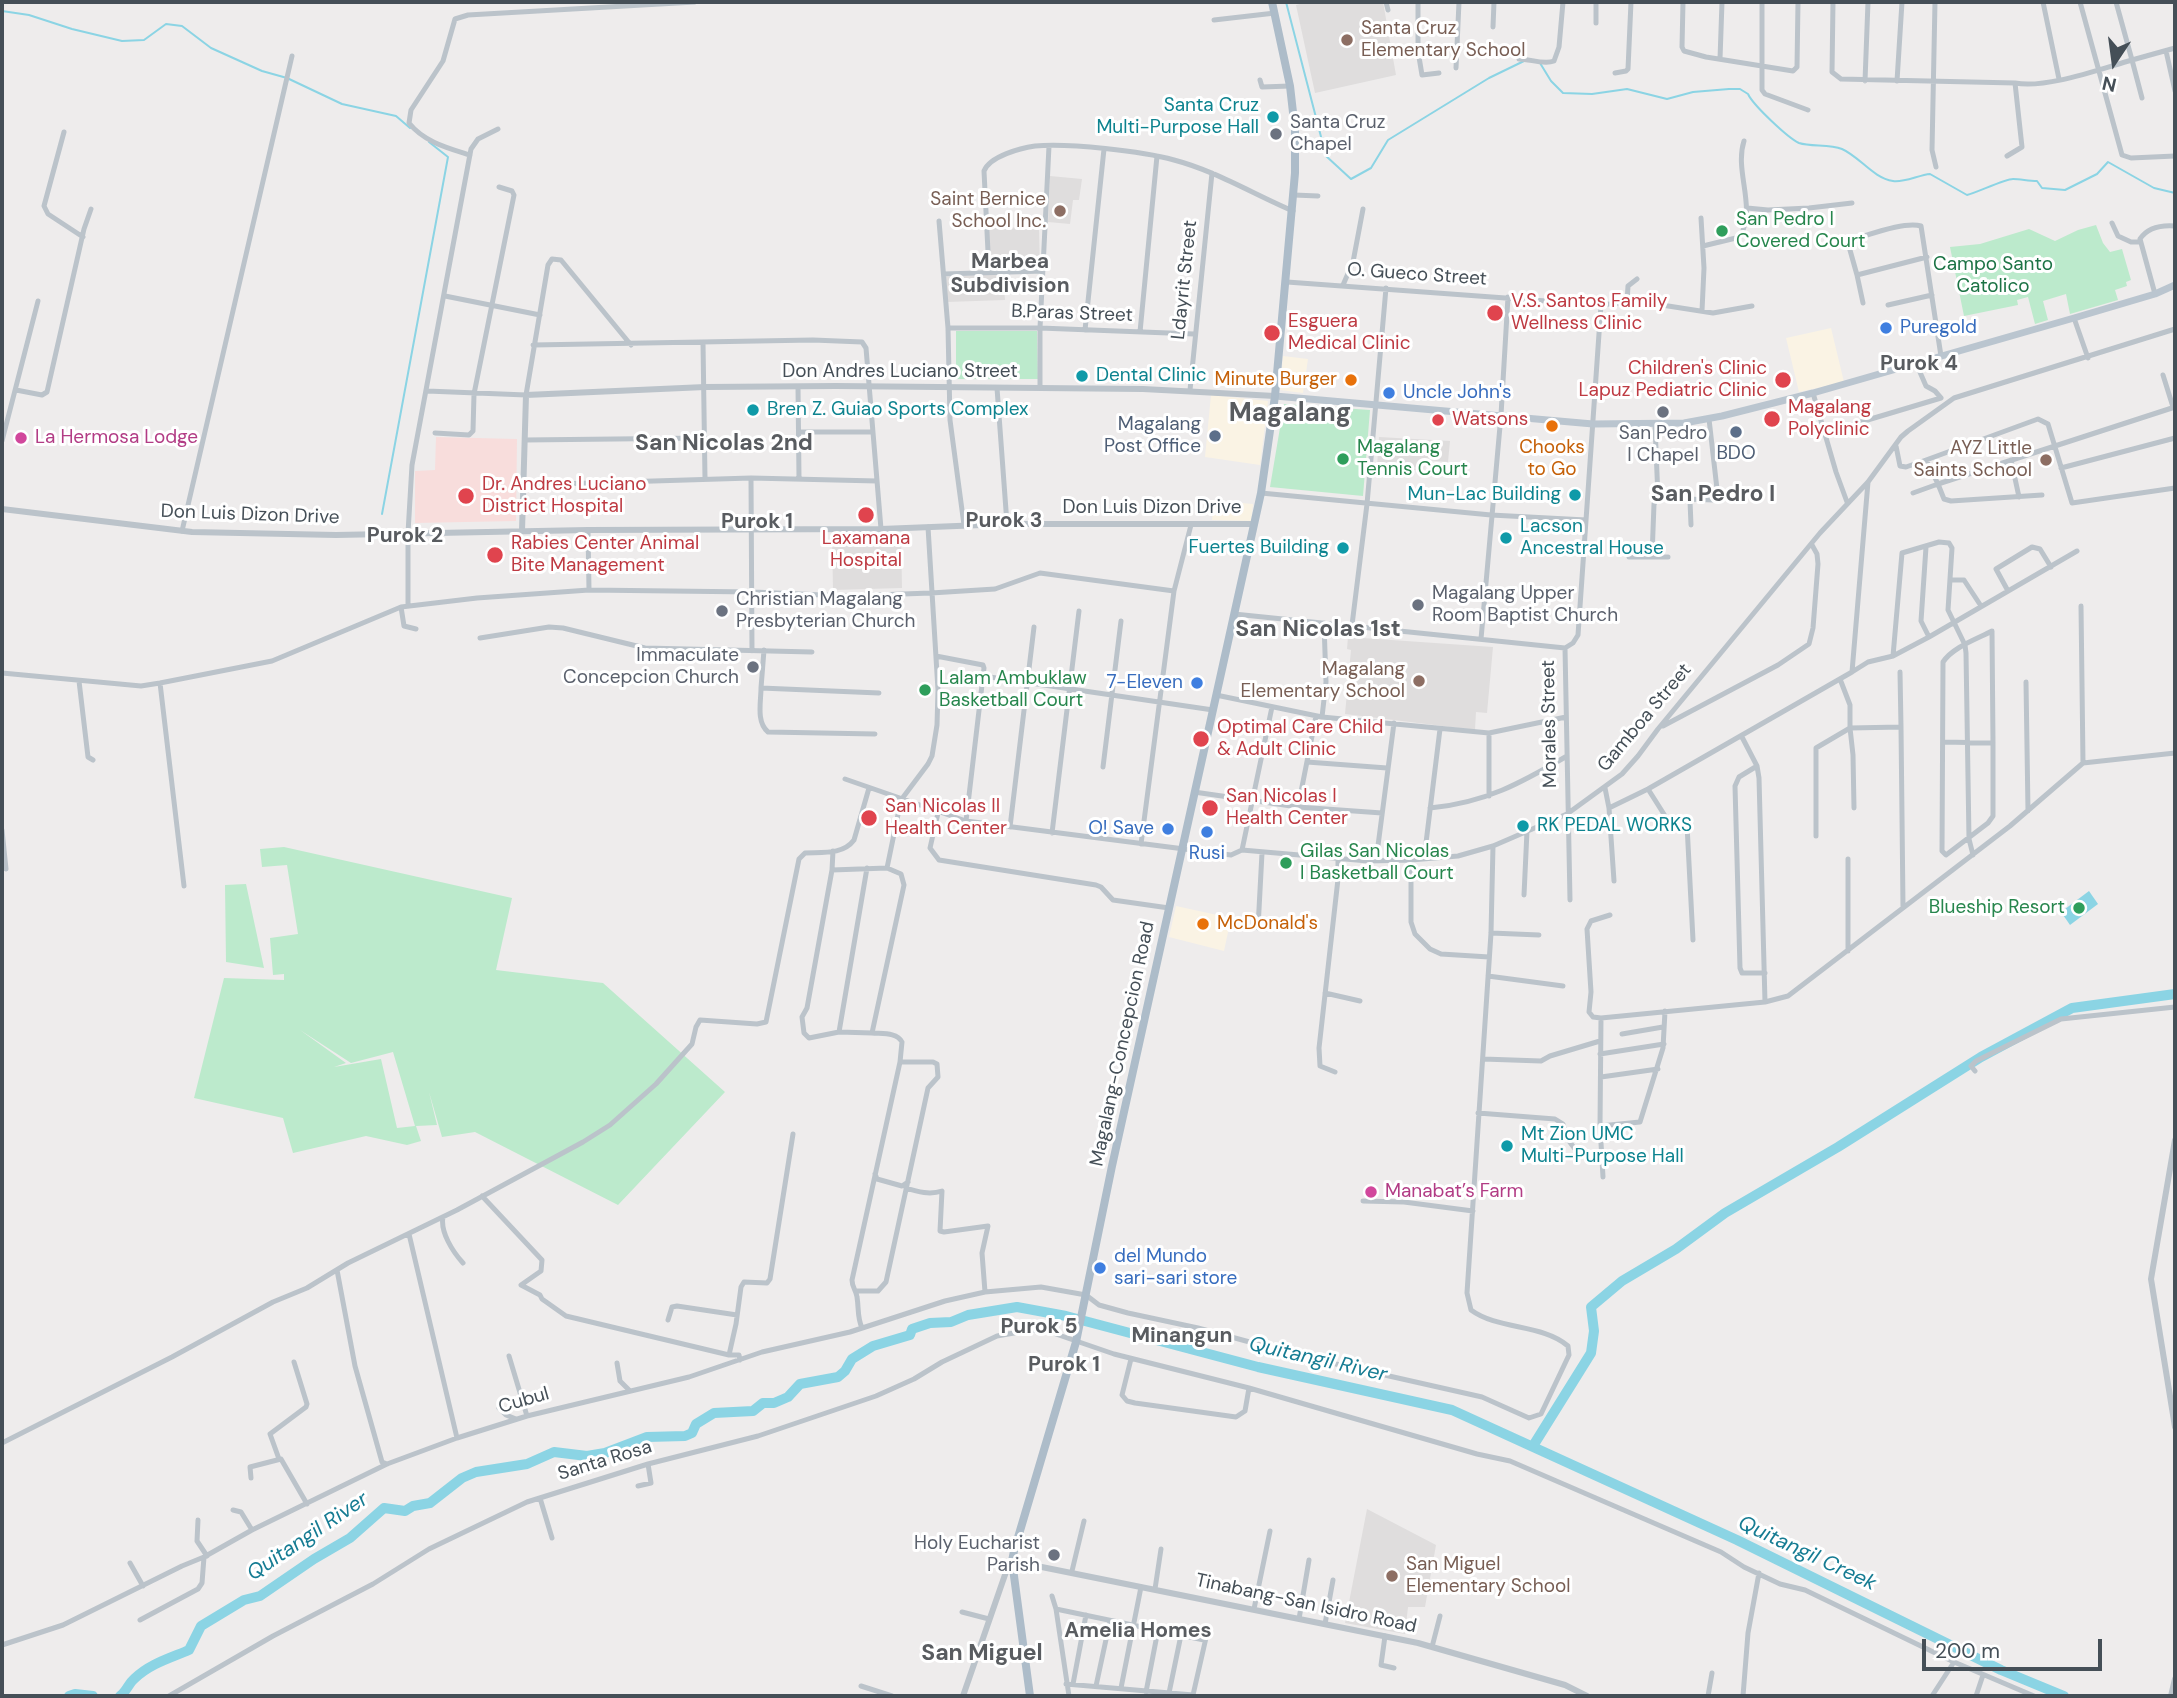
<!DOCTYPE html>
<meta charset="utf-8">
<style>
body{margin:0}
#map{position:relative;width:2177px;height:1698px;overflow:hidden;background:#eeecec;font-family:"DM Sans",sans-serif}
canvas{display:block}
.frame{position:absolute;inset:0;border:4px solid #454f57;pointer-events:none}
.north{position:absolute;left:2079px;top:28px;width:70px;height:70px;-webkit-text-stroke:5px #fff;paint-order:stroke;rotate:193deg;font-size:19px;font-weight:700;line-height:28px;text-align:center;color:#454f57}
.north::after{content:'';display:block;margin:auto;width:24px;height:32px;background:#454f57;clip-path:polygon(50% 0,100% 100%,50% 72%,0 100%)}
.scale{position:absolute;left:1922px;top:1639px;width:180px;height:32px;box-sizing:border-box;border:4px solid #454f57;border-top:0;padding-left:9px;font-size:21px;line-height:24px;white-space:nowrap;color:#454f57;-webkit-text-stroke:5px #fff;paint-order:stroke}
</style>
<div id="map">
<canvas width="2177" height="1698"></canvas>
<div class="frame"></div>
<div class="north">N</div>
<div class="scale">200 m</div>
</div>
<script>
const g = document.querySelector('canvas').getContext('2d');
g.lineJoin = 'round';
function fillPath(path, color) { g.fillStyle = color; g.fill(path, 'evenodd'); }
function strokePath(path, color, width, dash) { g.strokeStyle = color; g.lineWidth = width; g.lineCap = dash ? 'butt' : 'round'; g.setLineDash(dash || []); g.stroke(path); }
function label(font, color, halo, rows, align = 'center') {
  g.font = font + ' "DM Sans",sans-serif'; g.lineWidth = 6; g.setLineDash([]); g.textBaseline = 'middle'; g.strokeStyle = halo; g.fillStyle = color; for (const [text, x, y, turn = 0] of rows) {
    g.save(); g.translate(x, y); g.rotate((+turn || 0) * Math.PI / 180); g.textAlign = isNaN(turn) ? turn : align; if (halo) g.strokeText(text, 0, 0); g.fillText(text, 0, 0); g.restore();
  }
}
fillPath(new Path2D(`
 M1831 328 1844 382 1799 392 1786 338Z
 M1283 356 1308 359 1303 393 1280 390Z
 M1211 395 1268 401 1260 465 1205 457Z
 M1218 501 1253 504 1251 521 1212 520 1213 510 1217 511Z
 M1176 906 1231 918 1224 951 1169 937Z`), '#faf3e4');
fillPath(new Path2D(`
 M1307 2H1383L1396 75 1315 93 1296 5Z
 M1050 176 1082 179 1079 200H1073L1070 224 1048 222Z
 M1039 227 1040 270H989V228Z
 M1003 274 1005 300 947 302 946 277Z
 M1379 437 1450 441 1448 462 1425 460 1424 471 1377 466Z
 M901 533 902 588 833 590 832 534Z
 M1348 637 1493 647 1487 713 1476 712 1475 730 1345 714 1351 650 1347 649Z
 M1367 1509 1436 1545 1425 1607H1408L1405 1634 1345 1623Z`), '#dfdddd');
fillPath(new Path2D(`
 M436 437 517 439 516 521 415 523V471L435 470Z`), '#f8dddc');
fillPath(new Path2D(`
 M2096 225 2103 243 2110 252 2122 249 2131 280 2126 282 2127 286 2115 290 2118 300 2070 314 2066 294 2043 301 2048 320 2035 324 2028 297 2017 300 2018 305 1964 316 1950 247 1980 244 2029 229 2055 241 2078 230Z
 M956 331H1037L1038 379H956Z
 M1284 404 1370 410 1363 496 1270 487Z
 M284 847 512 898 496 970 603 983 725 1092 618 1205 475 1132 442 1137 429 1092 437 1125 416 1126 421 1141 407 1145 366 1136 293 1153 283 1118 194 1098 224 978 284 980V974L273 975 270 938 298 934 287 865 262 867 260 849ZM300 1030 351 1063 393 1052 415 1126 397 1128 381 1059 334 1067 346 1063Z
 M246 884 264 968 226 962 225 885Z`), '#bceacc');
fillPath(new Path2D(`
 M2089 891 2098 904 2070 925 2061 912Z`), '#8bd4e4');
strokePath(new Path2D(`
 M1286 2 1326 156 1351 179 1371 168 1388 140 1489 78 1524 61
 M2 11 29 15 72 29 122 41 144 40 166 24 182 26 211 48 262 71 287 78 342 104 396 116 410 128
 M1540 63 1551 81 1563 93 1592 94 1627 89 1667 99 1693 92 1729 89H1740L1748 94C1753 105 1788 138 1799 143 1811 147 1829 144 1842 149 1860 157 1873 178 1893 181 1903 183 1919 175 1930 174L1967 195C1978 192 2005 179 2013 179 2021 179 2028 181 2037 181L2042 188 2065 190 2097 174 2108 162 2154 188 2175 193
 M382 514 448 157 429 142`), '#8bd4e4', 2);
strokePath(new Path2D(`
 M1533 1446 1591 1353 1594 1331 1591 1307 1622 1281 1676 1249 1725 1213 1838 1147 1981 1057 2072 1008 2175 994
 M69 1696 75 1694 93 1696
 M120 1696C127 1691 128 1684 134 1679 149 1664 170 1658 189 1650L201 1626 244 1600 260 1596 314 1559 350 1538 384 1508 405 1511 413 1506 430 1503 462 1478 476 1472 527 1464 554 1452 587 1456 605 1453 647 1437 685 1436 692 1433 696 1424 714 1413 753 1411 763 1403H774L788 1397 800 1384 838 1377 845 1371 852 1359 873 1346 910 1335 912 1329 930 1323 951 1322 968 1315 1017 1307 1066 1316 1258 1367 1452 1410 1737 1540 2001 1670 2064 1696`), '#8bd4e4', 10);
strokePath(new Path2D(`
 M1386 2 1388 10
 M1418 2V51L1422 75 1439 73
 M1683 2 1682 47 1684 51 1706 57 1793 71 1797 67 1798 2
 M1762 2V90L1765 94 1808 110
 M1833 2 1832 72 1841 79 2015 83C2046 89 2100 69 2132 60L2116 2
 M1935 2 1932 150 1936 167
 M2043 2 2059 79
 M2080 2 2122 155 2131 158 2175 156
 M1214 20 1275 13
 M1596 23V2
 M1493 27 1494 2
 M2166 51 2175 91
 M1519 59C1530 59 1544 65 1554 61L1559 47 1563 2
 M1720 59 1722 2
 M1456 68 1459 2
 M1615 73 1626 71 1628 69 1631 2
 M1260 80 1262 87 1290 86
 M1865 81 1868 2
 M1897 81 1902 2
 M2142 98 2132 60 2175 48
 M64 132 44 206 48 214 83 237
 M470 155C448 148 424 142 409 123L411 110 443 61 455 19 468 15 695 2
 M2007 156 2022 147 2015 83
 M1294 195 1318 196
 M1747 208 1768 210 1809 208 1852 203
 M1701 218 1704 268 1702 311
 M939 221 948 328 950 420 964 525
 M2112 223 2118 236 2131 242H2140
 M1703 246 1740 237C1757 206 1734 172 1744 141
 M1927 257 1857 275 1848 243 1851 240C1869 235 1905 221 1921 226L1941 356
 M989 272 984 171C990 156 1021 148 1035 146 1069 143 1142 151 1174 160 1216 171 1253 194 1293 211
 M944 274 1043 271
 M1857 275 1863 303
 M1287 282 1601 305 1627 302 1649 303 1713 313 1752 306
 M1343 285 1353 262 1363 209
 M2155 294 2140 239C2148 227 2162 225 2175 226
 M445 296 540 315
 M1627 302 1628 286 1637 279
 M1888 305 1932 295
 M2074 318 2088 358
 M948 328H1040L1194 334
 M1085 330 1104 149
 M1140 332 1157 156
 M703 342 705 479
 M533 345 813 340 862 342 866 348 881 529
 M1916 363 1926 386 1935 391 1941 398
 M2163 375 2173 407
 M798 387 799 478
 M1040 387V328L1049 146
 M997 388 1007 524
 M16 390 42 395 47 392 84 229 91 209
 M1190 390 1212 173
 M427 391 526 395 548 265 552 259 561 260 631 345
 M1813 393 1836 472 1847 502
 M1655 425 1658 498 1714 500 1718 498 1717 489 1709 419
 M800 432H873
 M435 433 469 435 473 431 474 394 514 195 512 191 499 187
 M1824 433 1941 398
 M525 440 705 438
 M2 441 38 301
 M1896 446 1900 466 1906 467 1926 460 1938 484 1913 493
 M1926 460 2038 419 2048 424 2072 503 2175 488
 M2011 460 2019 497
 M2061 468 2175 438
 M751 478 752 651
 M524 485 751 478 877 481
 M1261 493 1491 515 1586 520
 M2042 495 1951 501 1944 499 1938 484 2175 407
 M1690 501 1691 525
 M588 530 589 590
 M182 531 292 56
 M1926 547 1921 621 1929 637
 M1629 557H1668
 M1652 557 1654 504 1658 498
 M1950 580H1964L1981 606
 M2008 591 1996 569 2032 547 2040 549 2051 567
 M408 605V533L412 465 471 149 478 139 498 129
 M2081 606 2083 763
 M401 607 404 626 416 629
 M1234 614 1565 648
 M1352 625 1367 504 1386 288
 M480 638 549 627 563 628 645 648 812 652
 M1481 639 1501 415 1508 297
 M764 650 761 688 879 693
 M936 656 983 665 984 668 966 821
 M1893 656 1902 553 1939 542 1949 543 1952 548 1948 610 1965 645 1966 653 1969 839 1973 855
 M1852 672 1868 662 1893 656 1929 637 2077 551
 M1900 672 1901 727
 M2 673 141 686 160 683 272 661 401 607 477 598 589 590 753 592 846 596 931 593 995 589 1040 573 1174 591
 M983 676 1213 710
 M1840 679 1850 705V728L1901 727 1903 907
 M79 681 88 757 93 760
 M2026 682 2028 811
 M160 683 184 886
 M761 688C761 702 756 722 768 732L875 734
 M1216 695 1322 717 1489 733 1566 717
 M1322 717 1326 682 1324 623
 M1663 726 1778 665 1809 644 1813 628 1818 564 1817 554 1812 545
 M1489 733V796
 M1742 737 1757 766 1759 778 1765 1002
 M1943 742 1993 743 1992 631C1977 639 1953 647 1943 662L1942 851 1946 855 1988 823 1993 816V743
 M1307 762 1387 768
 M1757 766 1739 777 1735 786 1740 968 1742 973H1765
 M1103 767 1121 621
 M845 779 966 821 1231 855 1242 850 1368 861 1411 860 1458 856 1493 846 1567 814 1622 774 1638 756 1658 729 1820 533 1868 482 1901 437 1908 431 1954 398 2175 329
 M1605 788 1609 808 1614 881
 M1648 789 1667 819 1681 820 1687 825 1693 940
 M1194 792 1298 807 1382 813
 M1298 807 1316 716
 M1430 808C1485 803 1521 783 1567 756
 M1609 808 1648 789 1852 672 1868 482
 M938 813 930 848 939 860 1096 885 1101 887 1113 900 1169 908
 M1010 827 1034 627
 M2 830 6 869
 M1052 833 1079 611
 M1816 836V748L1850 728 1853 755 1854 808
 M1141 844 1174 591 1191 525
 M1242 850 1272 707
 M833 851 832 870 807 1008 802 1017 804 1033 809 1038 839 1032 872 1033 904 885 901 874 887 868 901 800 928 764 932 756 937 725 938 690 928 527
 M1424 859 1440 729
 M1848 859V951
 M1411 860V922L1415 934 1430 949 1441 954 1489 957
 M1376 861 1394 723
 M832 870 887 868
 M1524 895 1527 831
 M1570 900 1565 648 1573 643 1578 635 1601 305
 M1258 928 1262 853
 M1491 933 1539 935
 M1488 976 1563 986
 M1325 993 1360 1001
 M1601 1018 1593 1017 1589 1012 1591 992 1587 929 1591 921 1610 915
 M839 1032 867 868
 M1622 1034 1663 1027
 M1600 1054 1664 1044
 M1483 1059 1541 1061 1550 1056 1600 1041
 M1975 1071 1971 1066 1976 1061 2061 1019 2175 1007
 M1335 1072 1320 1066 1319 1048 1338 879V859
 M1601 1077 1658 1069
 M1478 1113 1555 1119 1563 1124 1566 1137 1575 1149
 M1600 1126 1640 1122 1663 1048 1665 1011
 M875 1174 877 1179 902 1186 908 1182
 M1603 1177 1600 1126 1601 1018 1765 1002 1788 996 2010 826 2083 763 2175 753
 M906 1188C918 1192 930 1195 942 1191L940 1231 944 1232 988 1226 982 1253 985 1292
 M482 1196 542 1260 541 1271 521 1285 540 1295 542 1299 566 1316 729 1355
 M1363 1201 1404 1202 1473 1211
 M443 1217C440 1232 453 1252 463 1263
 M409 1234 457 1438
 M337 1270 355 1366 382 1462 387 1464
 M856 1291H878L886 1282 928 1088 938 1077 937 1064 933 1062H900
 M668 1320 672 1307 677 1306 737 1315
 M862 1328C857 1317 859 1309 857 1297 856 1290 852 1287 852 1280L900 1062 902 1042C897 1032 882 1034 872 1033
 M509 1356 527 1416
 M1131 1359 1122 1395 1127 1401 1135 1403 1236 1417 1245 1411 1249 1388
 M740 1360 739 1355H729L736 1324 741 1287 744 1282 767 1283 770 1279 793 1134
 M617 1363 620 1381 630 1391
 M499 1408 506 1415 516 1419
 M2 1443 172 1357 273 1302 307 1288 348 1263 457 1210 583 1142 610 1125 656 1084 692 1044 696 1027 700 1020 757 1024 766 1022 799 859 805 853C822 852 843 855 854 840L869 788
 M279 1459 270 1434 306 1407 307 1404 294 1362
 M251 1478 250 1467 281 1459 307 1504
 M638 1486 651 1483 648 1464
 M540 1498 552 1538
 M233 1510 241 1512 252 1530
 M198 1520 197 1541 207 1556
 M130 1563 143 1586
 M1072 1571 1084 1521
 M1155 1589 1161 1549
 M1052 1596 1056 1609 1069 1696
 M1056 1609 1204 1640
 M1254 1609 1270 1531
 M962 1612 989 1619
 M1299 1619 1309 1560
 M140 1620 198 1589 202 1583 204 1557
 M1325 1624 1333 1580
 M1385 1636 1381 1665 1394 1668
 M2 1645 63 1625 182 1566 204 1557 252 1530 387 1464 457 1438 527 1416 689 1377 762 1352 850 1332 945 1301 985 1292 1041 1287 1086 1295 1099 1305 1128 1313 1198 1328 1305 1357 1482 1397 1529 1418 1541 1414 1569 1355 1568 1346C1543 1324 1498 1330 1471 1310L1467 1293 1491 933 1493 846
 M1432 1647 1440 1616
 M1066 1684 1193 1695 1208 1629
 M1073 1684 1086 1615
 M861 1686 892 1696
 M1096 1686 1110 1621
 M1121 1688 1141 1587
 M1146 1692 1158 1630
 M1169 1693 1181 1635
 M169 1696 273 1636 373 1584 429 1549 527 1502 648 1464 758 1436 876 1396 914 1379 942 1362 997 1336 1031 1330 1050 1332 1114 1354 1249 1388 1477 1454 1510 1461 1721 1552 1744 1567 1780 1584 1805 1590 1954 1662 2034 1696
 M1708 1696 1712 1673
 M1743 1696 1748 1633 1759 1573
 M1932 1696 1954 1662
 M1976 1696 1983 1675`), '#bbc3ca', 5);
strokePath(new Path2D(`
 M2 509 192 532 336 535 588 530 881 529 1007 524H1253
 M522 531 526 395 705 387 836 386 1143 389 1275 396
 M2175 1140 2151 1279 2175 1427
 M963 1696 1007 1569 1012 1561 1418 1643 1565 1685 1587 1696
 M2171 1696 2175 1679`), '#bbc3ca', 6);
strokePath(new Path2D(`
 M1275 396 1593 424 1684 423 1722 416 1813 393 2074 318 2155 294 2175 285`), '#bac5cf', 7);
strokePath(new Path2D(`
 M1030 1696 1012 1561 1014 1551 1076 1342 1112 1166 1261 493 1275 396 1295 173V130L1290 86 1272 2`), '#adbcc9', 8);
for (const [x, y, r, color] of [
 [1347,40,7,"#8d6e63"],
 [1273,117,7,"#0f9aa8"],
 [1276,134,7,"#6b7280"],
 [1060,211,7,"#8d6e63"],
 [1722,231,7,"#2e9e5b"],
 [1495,313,9,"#e0444e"],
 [1886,328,7,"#3f7fe0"],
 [1272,333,9,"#e0444e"],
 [1082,376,7,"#0f9aa8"],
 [1351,380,7,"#e8710a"],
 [1783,380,9,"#e0444e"],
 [1389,393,7,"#3f7fe0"],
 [753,410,7,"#0f9aa8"],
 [1663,412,7,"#6b7280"],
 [1772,419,9,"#e0444e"],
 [1438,420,7,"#e0444e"],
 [1552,426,7,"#e8710a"],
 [1736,432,7,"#5c6f8a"],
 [1215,436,7,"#5c6f8a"],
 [21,438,7,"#d1479c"],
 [1343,459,7,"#2e9e5b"],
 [2046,460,7,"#8d6e63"],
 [1575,495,7,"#0f9aa8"],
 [466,496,9,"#e0444e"],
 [866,515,9,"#e0444e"],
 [1506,538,7,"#0f9aa8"],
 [1343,548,7,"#0f9aa8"],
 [495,555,9,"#e0444e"],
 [1418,605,7,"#6b7280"],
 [722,611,7,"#6b7280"],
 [753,667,7,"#6b7280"],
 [1419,681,7,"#8d6e63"],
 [1197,683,7,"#3f7fe0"],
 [925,690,7,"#2e9e5b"],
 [1201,739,9,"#e0444e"],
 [1210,808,9,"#e0444e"],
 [869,818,9,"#e0444e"],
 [1523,826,7,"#0f9aa8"],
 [1168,829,7,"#3f7fe0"],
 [1207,832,7,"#3f7fe0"],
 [1286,863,7,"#2e9e5b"],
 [2079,908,7,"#2e9e5b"],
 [1203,924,7,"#e8710a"],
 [1507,1146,7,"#0f9aa8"],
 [1371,1192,7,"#d1479c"],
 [1100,1268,7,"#3f7fe0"],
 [1054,1555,7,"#6b7280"],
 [1392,1576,7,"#8d6e63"]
]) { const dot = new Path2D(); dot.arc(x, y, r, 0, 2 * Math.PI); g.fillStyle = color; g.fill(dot); strokePath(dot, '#fff', 2.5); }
label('19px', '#785e54', '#fff', [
 ["Santa Cruz",1361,29,"left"],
 ["Elementary School",1361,51,"left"],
 ["Saint Bernice",1046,200],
 ["School Inc.",1046,222],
 ["AYZ Little",2032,449],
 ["Saints School",2032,471],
 ["Magalang",1405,670],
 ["Elementary School",1405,692],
 ["San Miguel",1406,1565,"left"],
 ["Elementary School",1406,1587,"left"]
], 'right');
label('19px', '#0d838f', '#fff', [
 ["Santa Cruz",1259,106,"right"],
 ["Multi-Purpose Hall",1259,128,"right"],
 ["Dental Clinic",1096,376],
 ["Bren Z. Guiao Sports Complex",767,410],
 ["Mun-Lac Building",1561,495,"right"],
 ["Lacson",1520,527],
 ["Ancestral House",1520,549],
 ["Fuertes Building",1329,548,"right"],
 ["RK PEDAL WORKS",1537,826],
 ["Mt Zion UMC",1521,1135],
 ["Multi-Purpose Hall",1521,1157]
], 'left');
label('19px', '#5b616d', '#fff', [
 ["Santa Cruz",1290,123],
 ["Chapel",1290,145],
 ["San Pedro",1663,434,"center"],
 ["I Chapel",1663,456,"center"],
 ["Magalang Upper",1432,594],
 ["Room Baptist Church",1432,616],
 ["Christian Magalang",736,600],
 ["Presbyterian Church",736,622],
 ["Immaculate",739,656,"right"],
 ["Concepcion Church",739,678,"right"],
 ["Holy Eucharist",1040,1544,"right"],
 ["Parish",1040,1566,"right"]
], 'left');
label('19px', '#27864d', '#fff', [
 ["San Pedro I",1736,220],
 ["Covered Court",1736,242],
 ["Magalang",1357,448],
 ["Tennis Court",1357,470],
 ["Lalam Ambuklaw",939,679],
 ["Basketball Court",939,701],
 ["Gilas San Nicolas",1300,852],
 ["I Basketball Court",1300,874],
 ["Blueship Resort",2065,908,"right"]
], 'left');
label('19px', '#1c7345', '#fff', [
 ["Campo Santo",1993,265],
 ["Catolico",1993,287]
]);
label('19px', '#454f57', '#fff', [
 ["O. Gueco Street",1417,275,4],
 ["Ldayrit Street",1185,280,-84],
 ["B.Paras Street",1072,314,2],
 ["Don Andres Luciano Street",900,372],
 ["Don Luis Dizon Drive",1152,508],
 ["Don Luis Dizon Drive",250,515,2],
 ["Gamboa Street",1645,718,-50],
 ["Morales Street",1550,724,-91],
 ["Magalang-Concepcion Road",1123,1044,-78],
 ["Cubul",524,1401,-16],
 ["Santa Rosa",605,1461,-17],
 ["Tinabang-San Isidro Road",1306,1604,12]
]);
label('19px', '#be3a42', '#fff', [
 ["V.S. Santos Family",1511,302],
 ["Wellness Clinic",1511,324],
 ["Esguera",1288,322],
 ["Medical Clinic",1288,344],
 ["Children's Clinic",1767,369,"right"],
 ["Lapuz Pediatric Clinic",1767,391,"right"],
 ["Magalang",1788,408],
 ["Polyclinic",1788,430],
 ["Watsons",1452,420],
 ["Dr. Andres Luciano",482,485],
 ["District Hospital",482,507],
 ["Laxamana",866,539,"center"],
 ["Hospital",866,561,"center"],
 ["Rabies Center Animal",511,544],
 ["Bite Management",511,566],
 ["Optimal Care Child",1217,728],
 ["& Adult Clinic",1217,750],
 ["San Nicolas I",1226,797],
 ["Health Center",1226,819],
 ["San Nicolas II",885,807],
 ["Health Center",885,829]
], 'left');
label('19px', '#366cbe', '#fff', [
 ["Puregold",1900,328],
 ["Uncle John's",1403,393],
 ["7-Eleven",1183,683,"right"],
 ["O! Save",1154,829,"right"],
 ["Rusi",1207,854,"center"],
 ["del Mundo",1114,1257],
 ["sari-sari store",1114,1279]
], 'left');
label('19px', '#c56008', '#fff', [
 ["Minute Burger",1337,380],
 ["Chooks",1552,448,"center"],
 ["to Go",1552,470,"center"],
 ["McDonald's",1217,924,"left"]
], 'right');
label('19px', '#4e5e75', '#fff', [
 ["Magalang",1201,425],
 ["Post Office",1201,447],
 ["BDO",1736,454,"center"]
], 'right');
label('19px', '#b23c85', '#fff', [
 ["La Hermosa Lodge",35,438],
 ["Manabat’s Farm",1385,1192]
], 'left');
label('bold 21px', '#595c60', '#fff', [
 ["Marbea",1010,262],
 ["Subdivision",1010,286],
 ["Purok 4",1919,364],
 ["Purok 3",1004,521],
 ["Purok 1",757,522],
 ["Purok 2",405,536],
 ["Purok 5",1039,1327],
 ["Minangun",1182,1336],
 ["Purok 1",1064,1365],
 ["Amelia Homes",1138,1631]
]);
label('italic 21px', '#167c93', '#fff', [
 ["Quitangil River",1318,1360,13],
 ["Quitangil River",308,1537,-34],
 ["Quitangil Creek",1807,1554,25]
]);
label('bold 23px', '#595c60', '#fff', [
 ["San Nicolas 2nd",724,444],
 ["San Pedro I",1713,495],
 ["San Nicolas 1st",1318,630],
 ["San Miguel",982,1654]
]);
label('bold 26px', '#595c60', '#fff', [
 ["Magalang",1290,414]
]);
</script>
